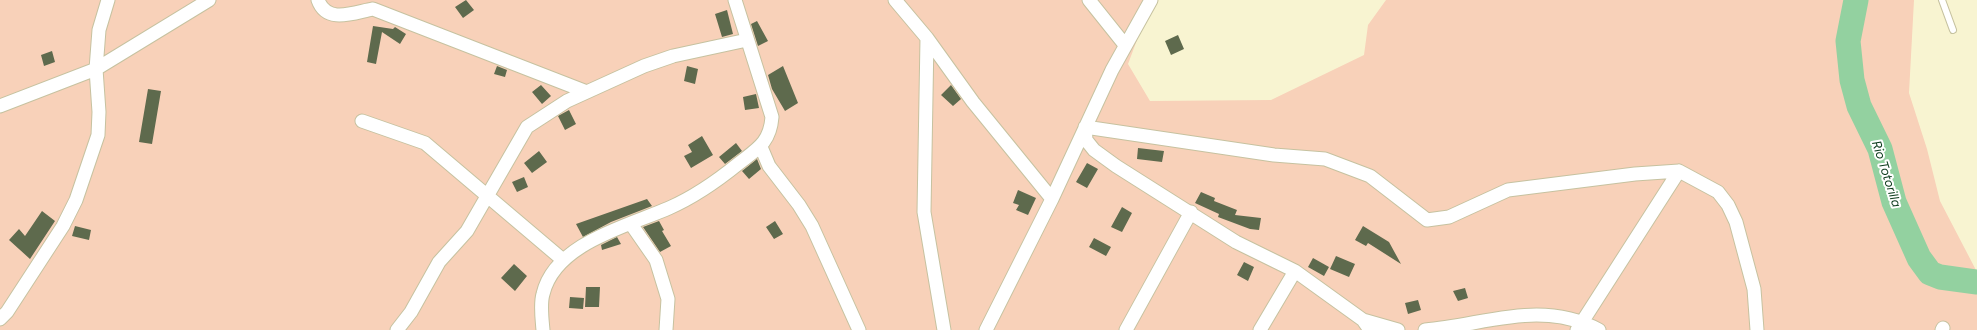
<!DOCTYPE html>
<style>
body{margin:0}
canvas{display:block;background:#f8f4d1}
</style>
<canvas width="1977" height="330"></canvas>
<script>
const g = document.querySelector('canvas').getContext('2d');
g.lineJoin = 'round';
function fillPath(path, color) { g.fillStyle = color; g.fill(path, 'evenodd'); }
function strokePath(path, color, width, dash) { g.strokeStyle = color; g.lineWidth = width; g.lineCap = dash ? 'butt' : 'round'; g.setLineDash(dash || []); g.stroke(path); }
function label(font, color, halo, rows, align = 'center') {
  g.font = font + ' Figtree,sans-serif'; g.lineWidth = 4; g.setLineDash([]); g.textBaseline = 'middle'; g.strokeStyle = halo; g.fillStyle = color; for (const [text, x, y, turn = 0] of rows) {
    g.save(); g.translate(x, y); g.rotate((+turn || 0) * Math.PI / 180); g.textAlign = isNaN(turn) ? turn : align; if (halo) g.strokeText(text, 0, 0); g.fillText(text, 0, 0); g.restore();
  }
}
fillPath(new Path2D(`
 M0 0H1152L1128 64 1150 101 1271 100 1364 55 1368 25 1386 0H1914L1909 93 1927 149 1940 201 1977 272V330H0Z`), '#f8d1b9');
strokePath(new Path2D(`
 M1856 0 1848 41 1852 80 1859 106 1880 149 1894 202 1919 258 1930 273 1940 277 1977 282`), '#93d1a0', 25);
fillPath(new Path2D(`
 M466 0 474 10 463 18 455 7Z
 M727 10 733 34 722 37 715 14Z
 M757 21 768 41 758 46 751 24Z
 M373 26 393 29 395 27 406 34 400 44 382 32 376 64 367 62Z
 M1178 35 1184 49 1171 55 1165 41Z
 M52 51 55 62 44 66 41 55Z
 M497 66 507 70 505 77 494 74Z
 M687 66 698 69 695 84 684 81Z
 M783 66 798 103 785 111 772 89 768 75Z
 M541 85 551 96 542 104 532 92Z
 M951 85 961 99 953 106 941 95Z
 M148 89 161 91 152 144 139 142Z
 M756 94 759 108 745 110 743 97Z
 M569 110 576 124 565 130 558 116Z
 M702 136 713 155 691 168 684 156 692 152 688 145Z
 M736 143 742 151 725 164 719 157Z
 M1138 148 1164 151 1162 162 1137 159Z
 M539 151 547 162 532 173 524 163Z
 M757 159 761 169 749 179 742 171Z
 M1087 163 1098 169 1087 188 1076 182Z
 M524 177 528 187 517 192 512 182Z
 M1018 190 1036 198 1028 215 1016 210 1019 205 1013 203Z
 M1201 192 1215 198 1214 201 1237 210 1235 215 1261 218 1259 230 1250 229 1218 217 1219 214 1195 203Z
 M647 199 652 206 611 222 583 237 576 224Z
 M1122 207 1132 213 1122 232 1111 227Z
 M42 211 55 221 30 259 9 240 19 229 25 236Z
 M659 221 664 230 662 231 671 246 660 252 643 227Z
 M775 221 783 234 774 239 766 227Z
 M75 226 91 230 89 240 72 236Z
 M1363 226 1389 242 1401 264 1368 243 1366 246 1355 240Z
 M617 237 621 244 602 250 601 245Z
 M1094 238 1111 247 1106 256 1089 247Z
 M1336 256 1355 264 1349 277 1330 269Z
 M1313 258 1329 267 1324 276 1308 267Z
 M1244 262 1254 267 1248 281 1237 275Z
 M514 264 527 276 515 291 501 278Z
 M586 287H600L599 307H585Z
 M1465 288 1468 298 1458 301 1453 291Z
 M570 297 584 298 583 309 569 308Z
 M1418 300 1421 310 1408 314 1405 303Z`), '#5e6a4d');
const service = new Path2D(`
 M1942 0 1953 30`);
const minor = new Path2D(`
 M318 0C327 25 355 12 373 9L587 92
 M895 0 927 38 973 102 1052 199
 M1089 0 1125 45
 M927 38 924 212 944 330
 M0 106 96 69 209 0
 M362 121 425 143 563 260
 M1085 127 1274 155 1325 159 1370 176 1427 220 1449 217 1508 190 1635 174 1679 171 1718 192 1728 205 1736 222 1754 289 1757 330
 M1085 127 1086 140 1094 150 1116 166 1236 242 1295 271 1363 320 1370 330
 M761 147 769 166 799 205 812 226 859 330
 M631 224 656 260 668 299 666 330
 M0 319 7 312 63 226 76 200 98 135 99 112 96 69 99 30 108 0
 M1363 320 1398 330
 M397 330 411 312 439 262 467 231 527 127 567 101 644 66 673 56 747 40
 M543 330C542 319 540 304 543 294 555 243 628 226 669 208 694 197 717 181 738 164 757 149 770 143 772 117L735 0
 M986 330 1052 199 1112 70 1151 0
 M1126 330 1191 212
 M1260 330 1295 271
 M1425 330C1485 325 1541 299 1599 330
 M1577 330 1679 171
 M1942 330 1943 328`);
strokePath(service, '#c6c2a0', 8);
strokePath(minor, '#c6c2a0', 15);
strokePath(service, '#fff', 6);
strokePath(minor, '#fff', 13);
label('italic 13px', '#0c3b1c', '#fff', [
 ["Rio Totorilla",1886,174,72]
]);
</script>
